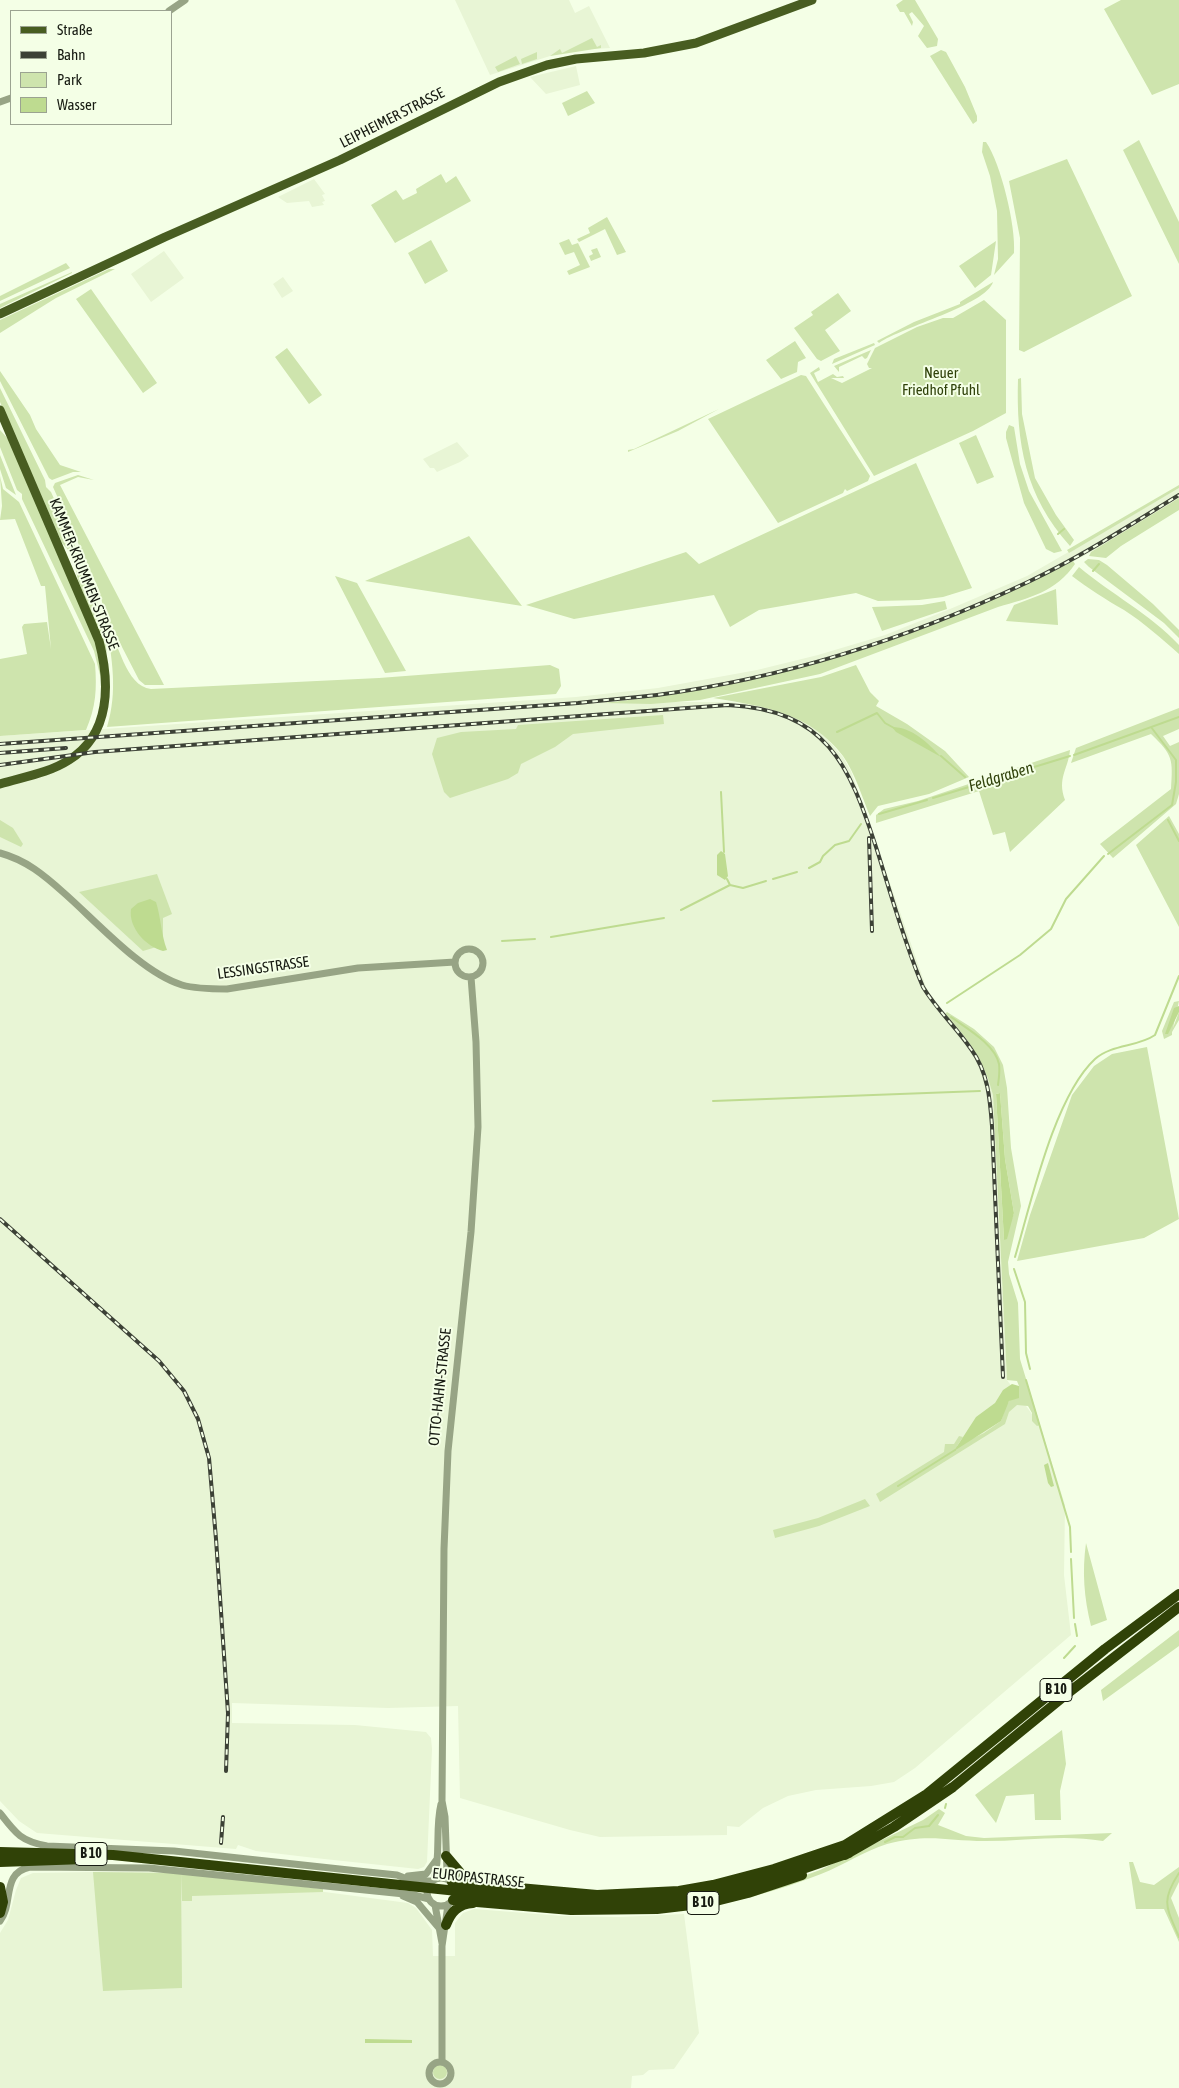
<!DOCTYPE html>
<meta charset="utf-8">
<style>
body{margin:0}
#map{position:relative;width:1179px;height:2088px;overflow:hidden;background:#f4ffe6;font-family:"Asap Condensed",sans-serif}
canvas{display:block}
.legend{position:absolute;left:10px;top:10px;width:162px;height:115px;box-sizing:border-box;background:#f4ffe6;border:1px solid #9ba391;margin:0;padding:6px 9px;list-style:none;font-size:15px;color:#161a11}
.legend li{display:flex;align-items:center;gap:10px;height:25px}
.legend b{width:25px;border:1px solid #9ba391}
</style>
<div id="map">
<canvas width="1179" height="2088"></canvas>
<ul class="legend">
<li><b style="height:6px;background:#485d21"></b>Straße</li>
<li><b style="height:6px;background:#3c4136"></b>Bahn</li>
<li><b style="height:14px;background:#cee4ad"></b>Park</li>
<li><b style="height:14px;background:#bedb90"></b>Wasser</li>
</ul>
</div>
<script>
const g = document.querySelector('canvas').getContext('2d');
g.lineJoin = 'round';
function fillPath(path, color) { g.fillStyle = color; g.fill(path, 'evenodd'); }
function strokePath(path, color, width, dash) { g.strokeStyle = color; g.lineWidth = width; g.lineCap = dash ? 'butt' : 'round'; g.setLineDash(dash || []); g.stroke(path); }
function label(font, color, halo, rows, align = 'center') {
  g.font = font + ' "Asap Condensed",sans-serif'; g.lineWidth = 4; g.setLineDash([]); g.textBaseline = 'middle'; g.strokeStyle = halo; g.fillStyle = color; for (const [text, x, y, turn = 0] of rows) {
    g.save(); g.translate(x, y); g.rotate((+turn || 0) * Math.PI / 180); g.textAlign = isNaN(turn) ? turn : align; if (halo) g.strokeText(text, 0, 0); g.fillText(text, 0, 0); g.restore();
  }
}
fillPath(new Path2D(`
 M455 0H569L575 13 589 6 610 48 577 50 550 56 490 75Z
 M576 66 580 85 546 94 530 77Z
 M314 179 325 194 322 195 325 201 322 202 324 205 312 207 309 201 287 203 278 197Z
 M164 251 184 278 151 302 131 274Z
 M283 277 293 291 282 298 273 284Z
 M457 442 469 456 460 462 437 472 434 468H430L423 459Z
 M1179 488V498L1091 552 1030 584 953 617 820 663 710 687 609 702H727L752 704 777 710 793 715 823 734 843 757 851 771 926 987 935 1003 966 1036 978 1054 991 1084 993 1095 1007 1380 1040 1425 1065 1505 1064 1575 1071 1635 915 1768 894 1782 871 1786 816 1790 788 1796 763 1808 739 1827 727 1826V1835L600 1837 570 1830 460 1798 458 1706 388 1708 232 1703V1723L355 1725 426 1732 431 1738 432 1749 427 1862 424 1867 418 1869 315 1858 256 1851 238 1845 236 1849 37 1833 19 1821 0 1801V736L576 697 658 688 757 670 818 655 885 635 950 609 1027 576Z
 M93 1872 181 1873 408 1903 416 1908 432 1930 433 1956H455V1923L463 1913 474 1909 564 1916 619 1917 684 1914 699 2033 674 2069 649 2070 643 2075 632 2076 631 2088H0V1933L8 1920 16 1890 21 1878 33 1873Z`), '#e8f5d5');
fillPath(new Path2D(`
 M903 0H915L938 39 937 46 927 48 918 36 924 26 912 12 909 14 913 22 912 26 904 12H900L896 5Z
 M1121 0H1179V84L1152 95 1104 9Z
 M592 38 597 47 601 45V48L550 56 560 49 562 53Z
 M941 50 946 52 965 87 977 116V121L973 124 930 56Z
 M537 52V59L522 64 521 59Z
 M516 56 520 64 498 72 495 67Z
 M587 91 595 103 568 116 562 103Z
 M1139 140 1179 222V264L1123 150Z
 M983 142H986C1001 164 1016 226 1014 253L994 275 998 259 997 211 990 176 982 152Z
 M1067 159 1132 296 1024 352 1019 350 1020 238 1009 181Z
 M441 174 446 183 456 176 471 201 395 243 371 205 396 190 403 200 417 193 416 189Z
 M607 217 626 252 617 255 605 229 579 242 577 239 590 233 588 228Z
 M569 239 572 245 578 243 590 267 569 275 567 271 580 265 574 252 565 255 559 243Z
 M431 240 448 271 425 284 408 253Z
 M996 241 991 275 975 288 959 266Z
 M597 248 601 257 591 261 589 256 593 254 591 250Z
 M66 263 70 268 0 301V296Z
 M109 269H115L56 298 0 333V320Z
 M72 272V273L0 308V304Z
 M993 282C986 305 902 327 879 343L877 341 914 322 960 304V302Z
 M91 289 157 383 143 393 76 299Z
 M838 293 851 311 825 330 840 351 821 361 817 359 794 328 813 315 811 312Z
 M984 300 1006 320V413L973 431 874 476 810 373 819 367 820 370 814 373 818 382 833 374 837 377 843 376 844 378H831L842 383 872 368H869L867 364 875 348 917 327 943 318H953Z
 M795 341 806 358 798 362 797 372 781 379 766 360Z
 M874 343 875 345 832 364 834 359Z
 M287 348 322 395 309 404 275 357Z
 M871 350 867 358 865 359 862 356 839 367V372L834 366Z
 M0 371 30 415 36 429 60 465 81 472H73L52 480 49 478 0 381Z
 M801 375 806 376 870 476 868 481 847 491 845 489 843 493 778 523 708 419Z
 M1021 378 1022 414 1035 478 1056 515 1074 540 1070 546C1025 496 1016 443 1018 379Z
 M0 388 45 480 46 487 51 492 82 561 75 564 69 551 62 543 0 402Z
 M719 409 678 431 628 452V450L634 449Z
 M1009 425 1014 427 1020 464 1029 491 1062 551 1054 553 1046 549 1024 503 1006 438V432Z
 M0 430 10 441 84 613 98 650 101 679 94 651 22 499V494L17 490 0 447Z
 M976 435 994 477 977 484 959 443Z
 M0 455 16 495 6 488 0 469Z
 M916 463 972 588 943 597 919 600 878 601 856 593 759 610 730 627 714 595 574 619 526 605 686 552 699 564Z
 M78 475 94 480 78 477 60 485 164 685H145L139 680 105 614 99 590 53 487 55 483Z
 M0 476 3 489 19 502 95 664C97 689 96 707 86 730L0 736V659L27 654 22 627 24 624 47 622 51 649 45 586H41L15 519 0 520 2 506Z
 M1179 485V488L1069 553 1067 550Z
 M1179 498V510L1121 546 1106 558 1089 556 1091 552Z
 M469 536 522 606 365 581 467 537Z
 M1088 559 1099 560 1107 565 1153 604 1179 630V638L1164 623 1089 567 1084 562Z
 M1073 561 1075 564C1056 592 1029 598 998 607L820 674 700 700 651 704 604 703C768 685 926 638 1073 561Z
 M84 564 101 612 107 653 78 580 75 567Z
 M1079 567C1111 594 1150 614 1179 645V654C1161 638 1144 623 1124 610 1105 599 1089 589 1072 576Z
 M335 576 357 583 406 671 385 673Z
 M1056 589 1058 625 1006 621 1014 605Z
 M945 601 947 609 882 631 872 607 922 605Z
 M106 622C119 642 125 686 151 689L379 678 550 665 559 669 561 686 556 694 107 727C118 691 112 659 106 622Z
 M856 665 870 692 879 701 876 706 907 724 945 751 969 777 929 794 878 806 870 816C862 797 855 773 843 756 810 713 764 706 713 698L821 677Z
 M1179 708V729L1163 736 1170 746 1179 742V794L1176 804 1113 858 1100 844 1171 789C1173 759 1173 755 1151 734L1071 763 1076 748Z
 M663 715 664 724 573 734 555 747 521 764 518 773 508 779 450 798 444 792 432 754 437 738 461 732 516 729 518 725Z
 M1070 750C1068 770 1057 778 1065 800L1010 852 1005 832 993 835 979 791 876 823V815L884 809 918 801Z
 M1169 816 1179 834V927L1136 845Z
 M0 820 13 828 23 844 21 847 0 837Z
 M157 874 172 914 163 918V945L143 951 79 892Z
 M1179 1001 1173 1028 1179 1012V1020L1172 1032V1035L1164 1039 1162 1031 1174 1002Z
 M947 1012 974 1029 994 1047 1003 1065 1007 1088 1011 1148 1021 1206 1008 1262 1009 1274 1018 1303 1020 1359 1040 1425 1037 1426 1032 1421V1413L1028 1406 1017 1405 1009 1412 1005 1424 880 1502 876 1494 944 1452 945 1444H954L959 1436 963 1437 957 1446 984 1433 1001 1421 1006 1406 1019 1386 1017 1381 1007 1380 993 1095C985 1062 968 1038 945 1014ZM1000 1093 1005 1159 1014 1213 1004 1240 996 1094Z
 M1147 1047 1179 1219 1144 1238 1017 1261 1030 1215 1072 1095 1094 1066 1112 1054Z
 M865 1499 870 1506 819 1526 775 1538 773 1530 818 1518Z
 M1086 1543 1107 1620 1091 1626C1084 1597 1082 1572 1086 1543Z
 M1179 1630V1646L1103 1701 1101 1690Z
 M1062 1730 1066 1764 1060 1791 1061 1820H1035L1034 1794 1006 1796 996 1823 975 1795Z
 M939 1809 945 1813 938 1825 966 1836 984 1838 1112 1833 1103 1841C1065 1834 1024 1841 985 1841 947 1841 928 1833 887 1844 864 1851 844 1865 821 1874 779 1891 734 1902 689 1911V1908L770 1888 820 1870 923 1820Z
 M1129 1862H1133L1140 1882 1154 1885 1179 1867V1882L1171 1898 1179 1918V1942L1164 1909H1136Z
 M93 1872 181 1873 182 1988 103 1991Z
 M181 1873 323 1889V1892L192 1896V1901H182Z
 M433 2072a7 7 0 1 1 14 0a7 7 0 1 1-14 0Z`), '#cee4ad');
fillPath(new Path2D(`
 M892 727C912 727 928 743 941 757L896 732Z
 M721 851 725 854 728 876 725 880 717 875V855Z
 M150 899 156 902C161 918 161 934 167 950L163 951C147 947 128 928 131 909L138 903Z
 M1179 1006V1012L1168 1034H1165L1174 1008Z
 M1000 1093 1005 1159 1014 1213 1007 1239 1004 1240 996 1094Z
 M1012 1384 1019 1386V1398L1009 1401 1001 1421 954 1451 976 1417 995 1403 1003 1390Z
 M1048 1463 1054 1486 1051 1487 1048 1483 1044 1465Z
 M365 2039 412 2040V2043H365Z`), '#bedb90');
strokePath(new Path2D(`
 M1058 534 1064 529
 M1093 571 1099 564
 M837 732 877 713 885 723 894 728
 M1074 755 1179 717
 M941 756 965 777
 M721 792 724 852
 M933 798 1070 756
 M879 814 927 800
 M1168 820 1179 841
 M1108 854 1172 805 1176 782V760L1151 727
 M809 868 820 862 823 856 835 845 849 841 861 824
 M727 879 730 885
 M773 879 797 872
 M681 910 730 885 743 888 766 881
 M551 937 664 918
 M502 941 535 939
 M947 1003 1020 955 1051 929 1066 899 1104 856
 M951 1017C966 1028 995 1044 999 1064 1000 1071 999 1078 998 1085
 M713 1101 980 1091
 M1015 1257C1031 1203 1054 1097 1095 1059 1112 1044 1138 1047 1155 1035L1179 976
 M1014 1269 1025 1302 1026 1353 1030 1369
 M1026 1380 1064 1507 1070 1527 1071 1552
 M898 1486 955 1450
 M1071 1559 1074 1618
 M1075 1624 1077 1636
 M1064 1658 1075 1646
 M945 1808 946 1804
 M885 1842 895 1837H903L915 1828 929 1826 938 1815
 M1179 1873C1160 1902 1167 1908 1179 1937`), '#bedb90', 2);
strokePath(new Path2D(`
 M169 11 185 0
 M0 102 11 98
 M0 853C26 860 44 875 64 893 96 921 142 973 182 985 196 989 212 989 227 989L358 968 455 962
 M455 963a14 14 0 1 1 28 0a14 14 0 1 1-28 0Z
 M0 1813C16 1834 21 1841 47 1846L174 1851 358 1871 397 1875 412 1881H432
 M408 1876 426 1874 437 1859
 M427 1892a14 14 0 1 1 28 0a14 14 0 1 1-28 0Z
 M434 1880C441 1855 435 1829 441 1804
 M450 1880 447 1872 445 1817 442 1801 444 1549 448 1451 471 1232 478 1127 476 1042 471 977
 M403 1896 417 1902 439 1928
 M435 1905 442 1943
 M0 1921C14 1903 1 1873 30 1867L149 1868 414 1895 429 1899
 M429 2073a11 11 0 1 1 22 0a11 11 0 1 1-22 0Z
 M442 2062V1946L448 1905`), '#97a485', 7);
strokePath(new Path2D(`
 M0 314 165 237 340 160 499 82 547 65 576 59 644 53 696 43 812 0
 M0 410 99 641C110 683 111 734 69 760 49 773 23 777 0 784`), '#485d21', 9);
strokePath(new Path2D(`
 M0 1852 113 1855 467 1892 600 1903 678 1898 714 1892 788 1874 849 1853
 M845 1855 894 1827 953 1787 1068 1693 1179 1607
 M446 1856 463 1876 480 1883
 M0 1862 84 1859
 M452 1882 597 1895 679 1891 713 1885 774 1869 845 1845 927 1794 1105 1649 1179 1594
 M0 1887 3 1902 0 1913
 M453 1900 571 1910 657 1909 708 1903 748 1893 802 1875
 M446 1925C451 1912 458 1904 473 1903`), '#304207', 10);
const rail = new Path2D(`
 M0 744 578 703C604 700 631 698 657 695 785 678 912 637 1028 582 1081 557 1130 525 1179 495
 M0 753 66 748
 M0 765 95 752 728 705C826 710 849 764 876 847 891 894 904 942 923 987 937 1010 956 1027 971 1049 988 1072 990 1099 992 1126L1003 1377
 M869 838 872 931
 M0 1219 159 1361 184 1391 198 1419 209 1458 216 1539 228 1713 226 1771
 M221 1843 223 1817`);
strokePath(rail, '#3c4136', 4);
strokePath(rail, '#f4ffe6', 2, [5.5]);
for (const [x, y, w] of [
 [1056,1690,32],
 [91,1854,32],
 [703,1903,32]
]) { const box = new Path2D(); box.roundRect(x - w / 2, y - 11.5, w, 23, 4); g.fillStyle = '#f4ffe6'; g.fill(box); strokePath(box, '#161a11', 1); }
label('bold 14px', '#161a11', null, [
 ["B 10",1056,1690],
 ["B 10",91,1854],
 ["B 10",703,1903]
]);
label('15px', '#161a11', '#f4ffe6', [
 ["LEIPHEIMER STRASSE",392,118,-27],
 ["KAMMER-KRUMMEN-STRASSE",84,574,68],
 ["LESSINGSTRASSE",263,968,-8],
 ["OTTO-HAHN-STRASSE",440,1387,-84],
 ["EUROPASTRASSE",478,1878,6]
]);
label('15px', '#2f4109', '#f4ffe6', [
 ["Neuer",941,373],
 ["Friedhof Pfuhl",941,390]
]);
label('italic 16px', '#32440d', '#f4ffe6', [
 ["Feldgraben",1001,777,-17]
]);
</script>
